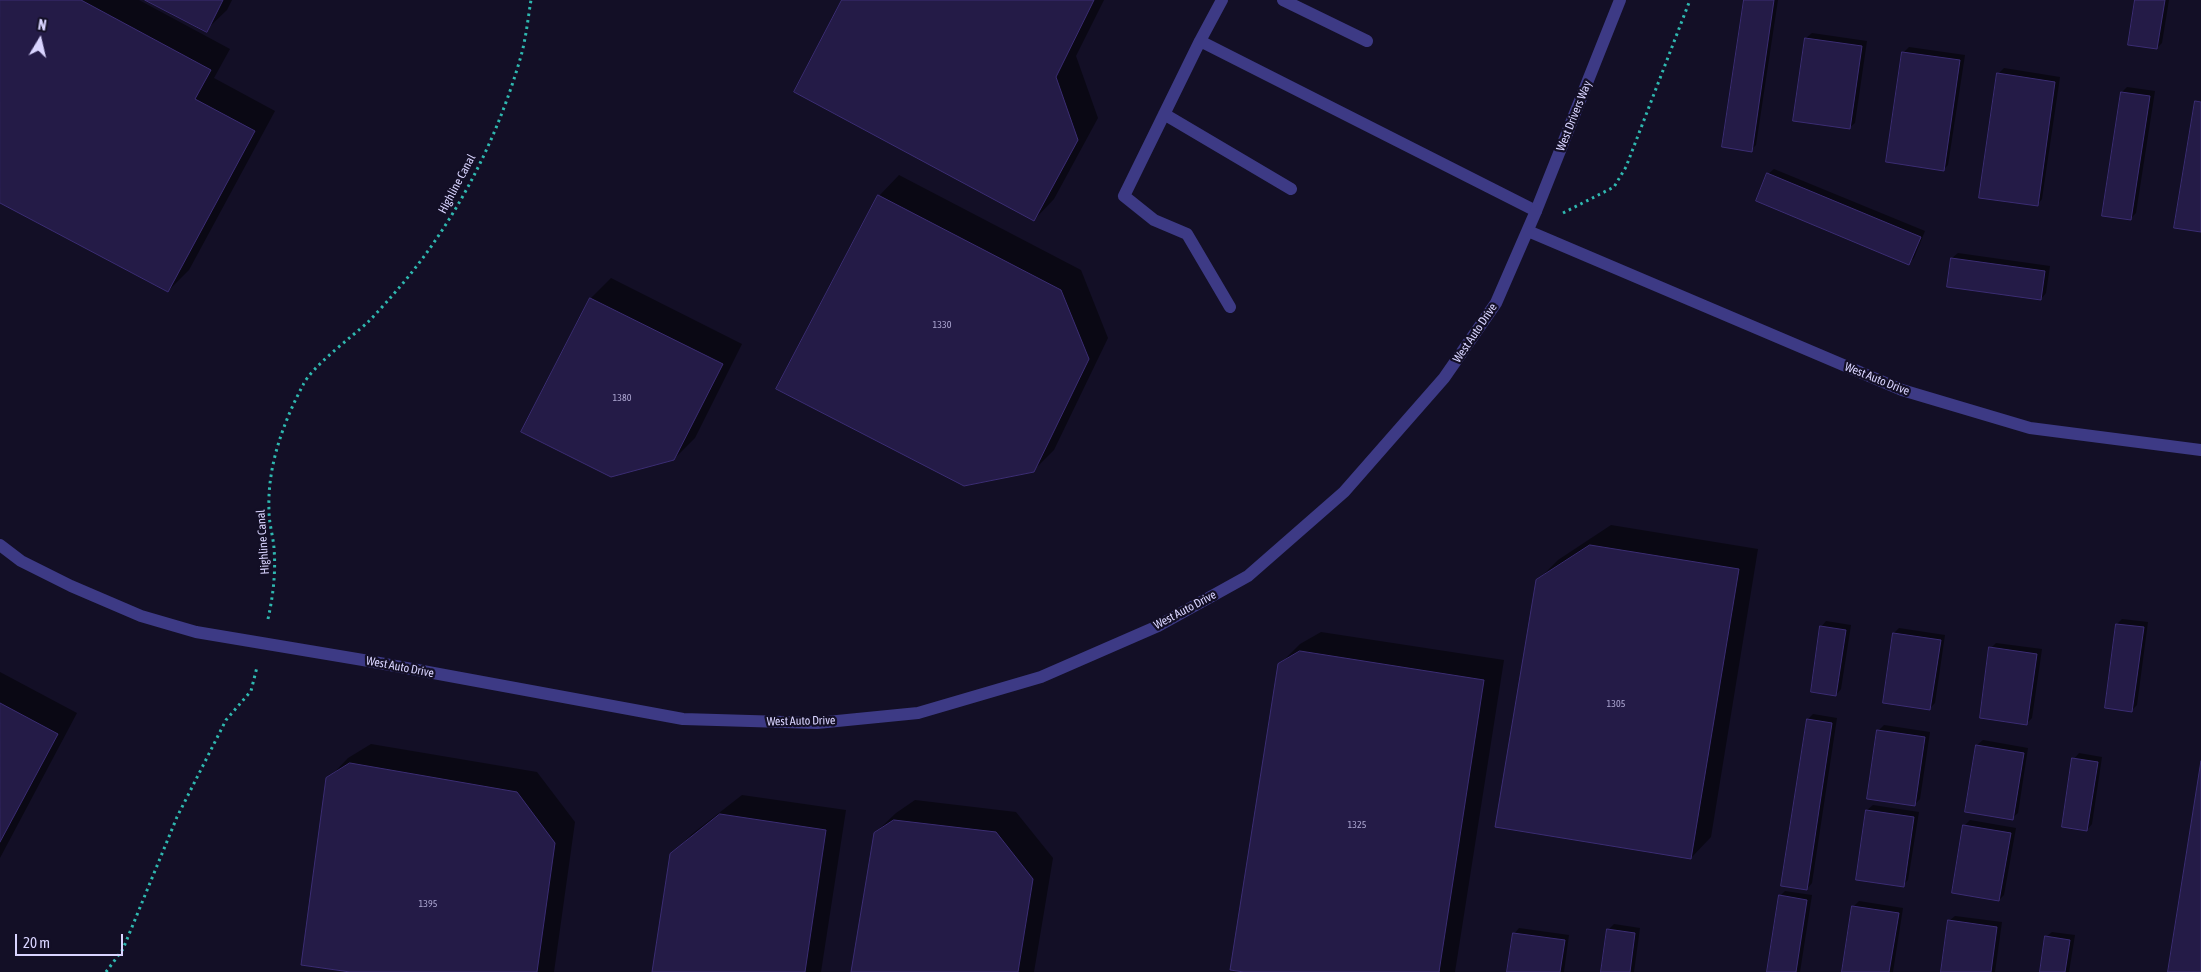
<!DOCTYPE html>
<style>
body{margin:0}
#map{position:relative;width:2201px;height:972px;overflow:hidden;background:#130f26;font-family:"Asap Condensed",sans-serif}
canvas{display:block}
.north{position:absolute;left:15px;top:15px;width:50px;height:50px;-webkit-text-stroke:4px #130f26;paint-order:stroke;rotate:9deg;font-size:14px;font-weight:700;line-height:20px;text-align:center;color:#d9d4ff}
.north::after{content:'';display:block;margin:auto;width:18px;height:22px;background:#d9d4ff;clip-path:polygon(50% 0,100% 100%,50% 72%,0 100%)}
.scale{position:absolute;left:15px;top:934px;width:108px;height:22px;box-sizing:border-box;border:2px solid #d9d4ff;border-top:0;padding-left:6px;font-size:15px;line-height:18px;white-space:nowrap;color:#d9d4ff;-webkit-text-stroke:4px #130f26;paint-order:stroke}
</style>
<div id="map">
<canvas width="2201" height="972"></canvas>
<div class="north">N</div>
<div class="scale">20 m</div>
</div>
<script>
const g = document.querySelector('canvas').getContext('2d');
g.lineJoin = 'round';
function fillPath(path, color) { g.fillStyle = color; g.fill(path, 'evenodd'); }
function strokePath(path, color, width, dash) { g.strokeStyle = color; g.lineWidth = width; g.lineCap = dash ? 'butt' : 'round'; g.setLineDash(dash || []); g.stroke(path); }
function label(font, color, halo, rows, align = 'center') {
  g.font = font + ' "Asap Condensed",sans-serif'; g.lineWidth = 4.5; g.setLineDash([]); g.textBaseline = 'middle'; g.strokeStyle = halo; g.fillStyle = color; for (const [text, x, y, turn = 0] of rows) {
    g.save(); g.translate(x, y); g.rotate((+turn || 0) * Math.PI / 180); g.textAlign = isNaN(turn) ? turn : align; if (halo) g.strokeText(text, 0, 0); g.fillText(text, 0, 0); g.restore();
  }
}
fillPath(new Path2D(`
 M0 0H139L230 49 214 78 275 111 189 270 168 291 0 201Z
 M148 0H232L227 10 206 30Z
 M844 0H1104L1076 56 1098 118 1054 199 1034 220Z
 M1745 0H1778L1756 145 1751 150Z
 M2136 0H2169L2162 43 2157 48Z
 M1812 33 1867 41 1855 123 1849 128 1806 38Z
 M1909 47 1965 55 1948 165 1943 170 1887 161 1904 52Z
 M2004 68 2060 77 2042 199 2037 205 1998 74Z
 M2127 87 2155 91 2136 213 2131 218 2122 92Z
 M1774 169 1925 231 1914 258 1909 263 1768 174Z
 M899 175 1081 270 1108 338 1054 450 1033 471 879 196Z
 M1958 253 2050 266 2046 293 2041 299 1952 258Z
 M611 278 742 344 695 438 674 459 591 298Z
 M1611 525 1758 549 1711 837 1691 858 1537 581 1558 560Z
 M2122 619 2148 622 2137 705 2132 710 2117 624Z
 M1826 621 1851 625 1841 689 1836 695 1821 627Z
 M1899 628 1945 635 1935 703 1930 708 1894 633Z
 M1321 632 1504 660 1455 972H1252L1280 664 1300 644Z
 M1996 643 2042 649 2032 718 2027 723 1991 648Z
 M0 672 77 713 0 858Z
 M1813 714 1837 718 1812 883 1807 889 1783 885 1808 719Z
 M1884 725 1930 732 1920 799 1915 804 1879 730Z
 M1983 740 2028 748 2018 813 2012 818 1977 745Z
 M371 744 537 772 575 822 554 972H359L328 779 348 758Z
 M2079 753 2102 757 2092 824 2087 830 2074 759Z
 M742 795 846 810 821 972H653L671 855 692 834Z
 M915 800 1016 812 1053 858 1034 972H853L875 833 896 813Z
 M1873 805 1919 812 1908 880 1903 885 1867 810Z
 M1970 820 2016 828 2004 895 1999 900 1953 892 1965 825Z
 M1785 891 1812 895 1800 972H1769L1780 896Z
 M1859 901 1903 908 1893 972H1843L1854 906Z
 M1955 916 2002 922 1995 972H1942L1949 921Z
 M1614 924 1640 928 1634 972H1602L1608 930Z
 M1519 928 1569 935 1564 972H1508L1514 934Z
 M2052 932 2075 935 2069 972H2041L2046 937Z`), '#0007');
const building = new Path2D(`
 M0 0H81L211 70 195 99 255 131 168 292 0 203Z
 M145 0H223L207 32Z
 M842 0H1094L1056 77 1078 140 1034 221 794 92Z
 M1744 0H1774L1752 152 1722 147Z
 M2135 0H2165L2157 49 2128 45Z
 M1805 38 1862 46 1850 129 1793 121Z
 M1902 52 1960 60 1944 171 1886 162Z
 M1997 73 2055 82 2038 206 1979 198Z
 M2121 92 2150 96 2131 220 2102 216Z
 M2195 101 2201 102V232L2174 228Z
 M1767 173 1921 237 1909 265 1756 201Z
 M878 195 1061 290 1089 359 1034 472 964 486 776 389Z
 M1951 258 2045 271 2041 300 1947 287Z
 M590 298 723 364 674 460 611 477 521 432Z
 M1590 545 1739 569 1691 859 1495 827 1536 580Z
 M2116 624 2144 627 2132 712 2105 708Z
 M1820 626 1846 630 1836 696 1811 692Z
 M1893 633 1941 640 1930 710 1883 703Z
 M1989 647 2037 654 2027 725 1980 718Z
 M1300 651 1484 680 1439 972H1244L1230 970 1278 664Z
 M0 703 58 734 0 842Z
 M1807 719 1832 723 1807 890 1781 886Z
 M1877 730 1925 737 1915 806 1867 799Z
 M1976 745 2024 753 2013 820 1965 812Z
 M2072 758 2098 762 2087 831 2062 827Z
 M2201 761V972H2168Z
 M350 763 517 792 555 843 537 972H350L301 965 326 778Z
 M1866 810 1914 817 1904 887 1856 880Z
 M720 814 826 830 805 972H652L670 854Z
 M894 820 996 832 1033 879 1018 972H851L874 833Z
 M1963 825 2011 833 1999 901 1952 893Z
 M1779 895 1807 900 1796 972H1767Z
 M1852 906 1899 913 1889 972H1842Z
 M1948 920 1997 927 1991 972H1941Z
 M1607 929 1635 933 1630 972H1601Z
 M1513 933 1565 940 1560 972H1507Z
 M2045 936 2070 940 2065 972H2040Z`);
fillPath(building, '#241b47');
strokePath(building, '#3b2d73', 1);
strokePath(new Path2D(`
 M1563 213 1614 187 1626 167 1690 0
 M268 619C273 596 276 573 274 548 273 536 269 523 269 511 267 467 283 423 303 385 312 366 352 337 368 322 376 314 384 305 391 297 452 229 496 144 521 56 526 38 528 18 531 0
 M106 972 123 949 177 817 226 720 251 691 257 667`), '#2fb8b0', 3, [2.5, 4]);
strokePath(new Path2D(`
 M1222 0 1200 41 1536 211
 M1283 0 1367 41
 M1200 41 1124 196 1154 220 1187 234 1230 307
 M1164 114 1291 189`), '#3d3a85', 12);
strokePath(new Path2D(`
 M1528 231 1902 390 2030 428 2201 450
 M0 545 21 561 71 586 141 616 196 632 363 660 683 719 817 723 918 713 1041 677 1158 626 1248 576 1344 492 1444 378 1496 303 1536 211 1620 0`), '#3d3a85', 12);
label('10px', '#aca6d1', null, [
 ["1330",942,325],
 ["1380",622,398],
 ["1305",1616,704],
 ["1325",1357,825],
 ["1395",428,904]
]);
label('12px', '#d9d4ff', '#130f26', [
 ["West Drivers Way",1574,116,-68],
 ["Highline Canal",457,184,-62],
 ["West Auto Drive",1475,333,-56],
 ["West Auto Drive",1877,379,22],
 ["Highline Canal",263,542,-94],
 ["West Auto Drive",1185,610,-28],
 ["West Auto Drive",400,667,11],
 ["West Auto Drive",801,721,-1]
]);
</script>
